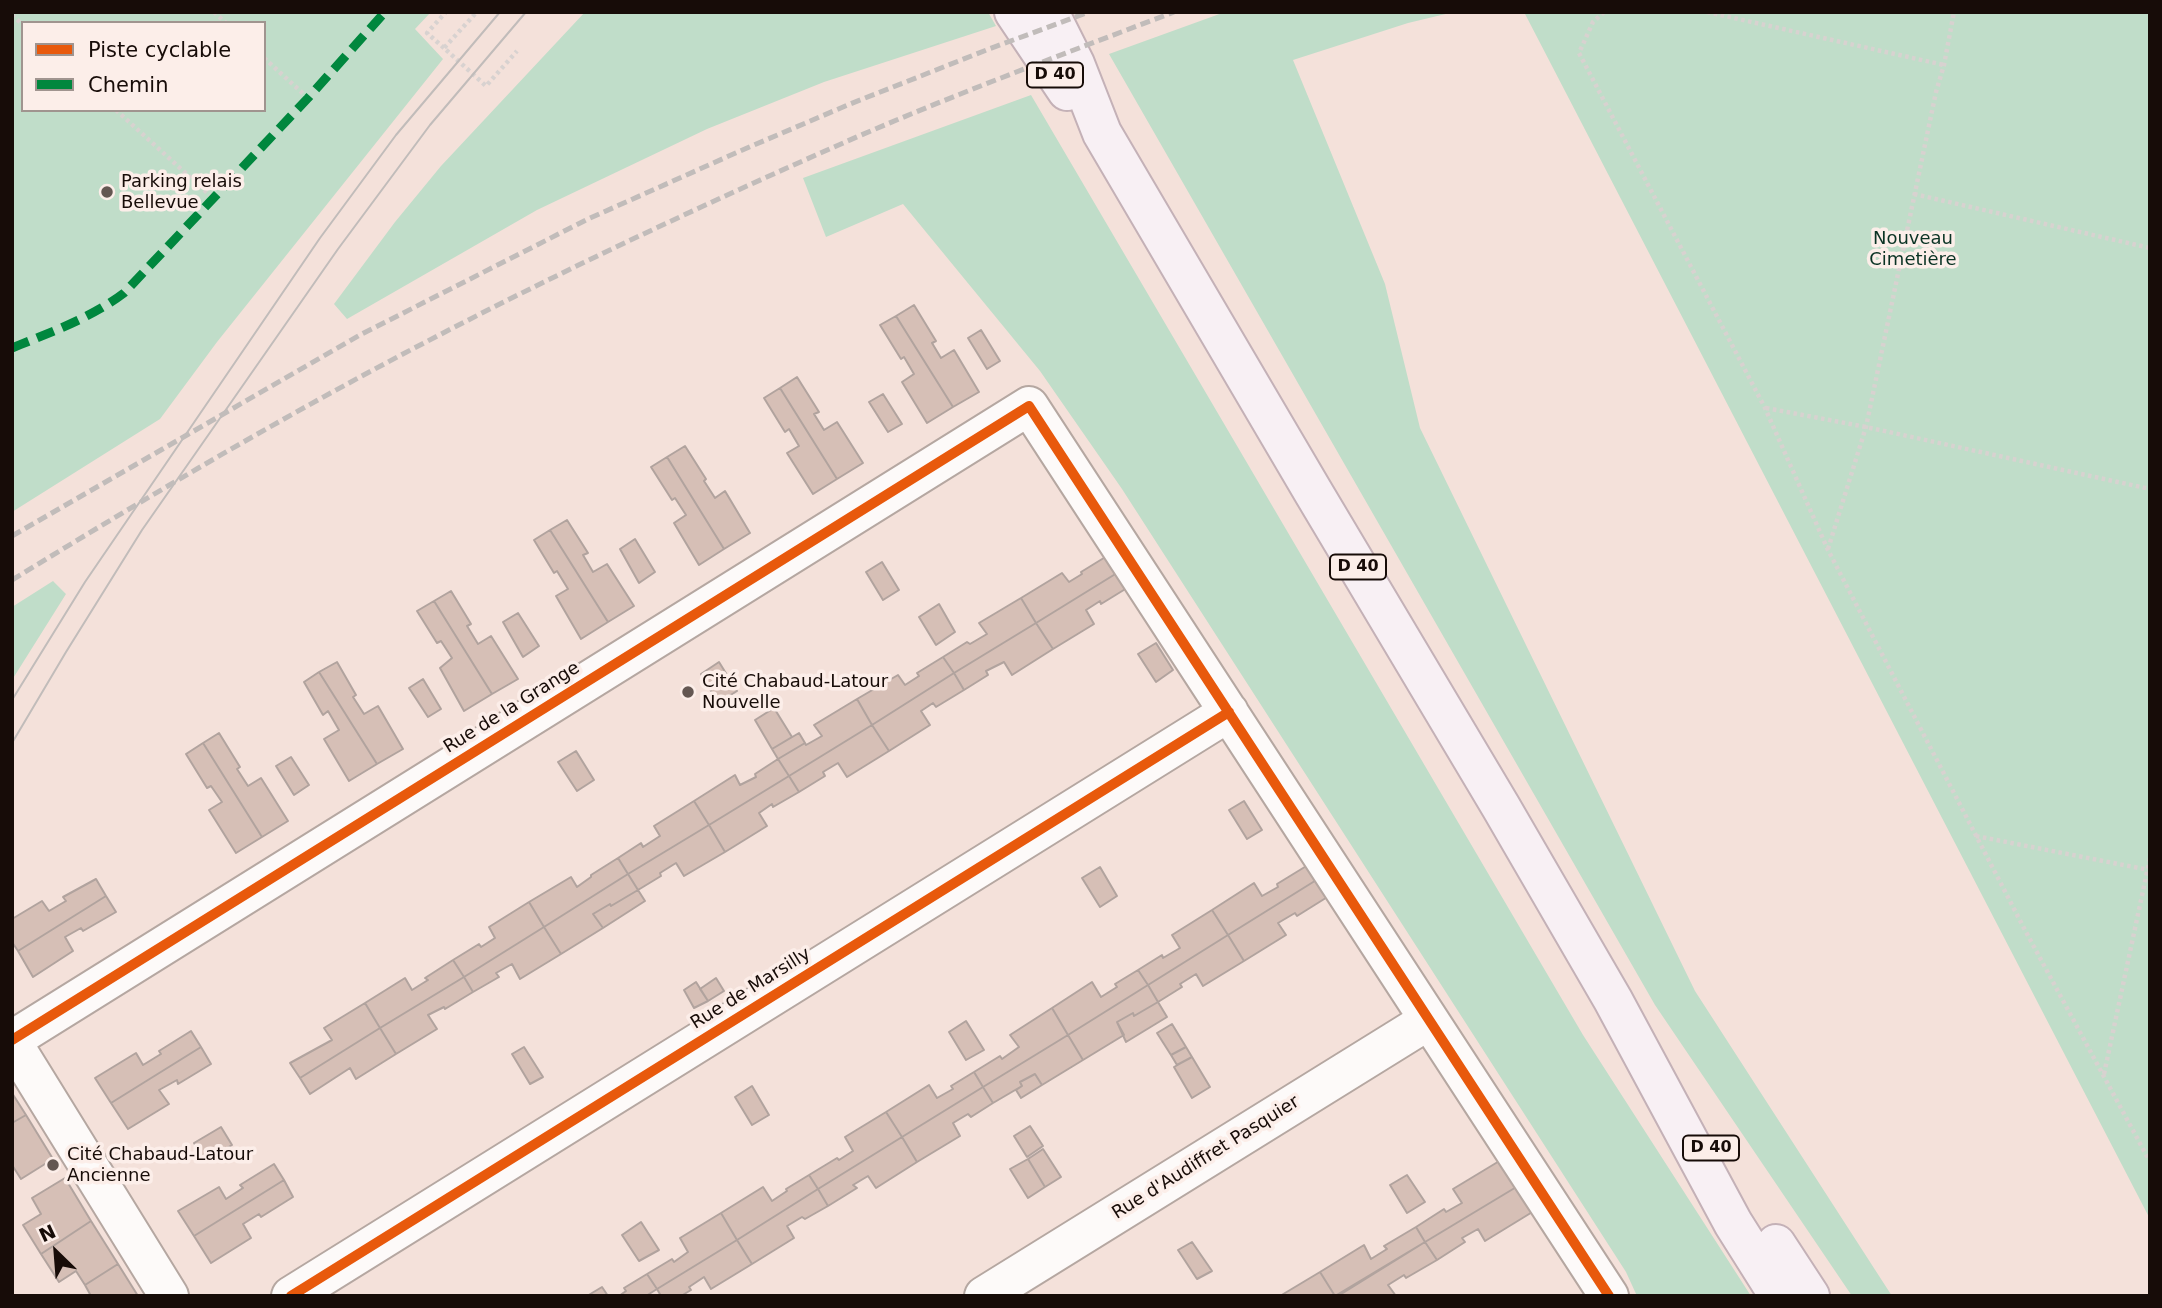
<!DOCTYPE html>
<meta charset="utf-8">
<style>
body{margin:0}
#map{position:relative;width:2162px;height:1308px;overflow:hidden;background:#f4e1da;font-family:"DejaVu Sans",sans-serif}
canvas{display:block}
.frame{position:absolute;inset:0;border:14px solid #170c08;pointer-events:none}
.legend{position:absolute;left:21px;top:21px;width:245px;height:91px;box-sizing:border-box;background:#fceee9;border:2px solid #a0948f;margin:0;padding:9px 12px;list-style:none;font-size:21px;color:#170c08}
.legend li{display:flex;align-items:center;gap:14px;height:35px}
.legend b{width:35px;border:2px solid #a0948f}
.north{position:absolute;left:21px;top:1217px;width:70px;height:70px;-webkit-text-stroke:5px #fceee9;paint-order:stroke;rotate:335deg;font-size:19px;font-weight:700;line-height:28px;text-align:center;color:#170c08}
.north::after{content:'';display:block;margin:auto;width:24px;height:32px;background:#170c08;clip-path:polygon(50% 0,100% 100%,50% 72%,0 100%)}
</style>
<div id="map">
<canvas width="2162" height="1308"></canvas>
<div class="frame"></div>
<ul class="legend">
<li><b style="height:9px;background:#e8590c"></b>Piste cyclable</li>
<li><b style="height:9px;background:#00873e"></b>Chemin</li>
</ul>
<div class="north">N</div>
</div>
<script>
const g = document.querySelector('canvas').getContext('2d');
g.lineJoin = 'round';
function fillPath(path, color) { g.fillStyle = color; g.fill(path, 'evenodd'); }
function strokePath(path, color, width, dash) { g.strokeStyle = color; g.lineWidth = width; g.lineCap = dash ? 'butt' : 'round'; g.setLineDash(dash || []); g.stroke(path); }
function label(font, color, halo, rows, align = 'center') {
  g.font = font + ' "DejaVu Sans",sans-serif'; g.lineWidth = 7; g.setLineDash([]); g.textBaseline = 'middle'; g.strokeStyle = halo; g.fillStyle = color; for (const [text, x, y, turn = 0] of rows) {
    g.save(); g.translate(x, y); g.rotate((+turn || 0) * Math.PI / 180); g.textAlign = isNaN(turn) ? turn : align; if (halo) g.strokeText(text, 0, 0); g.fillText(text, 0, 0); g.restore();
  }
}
fillPath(new Path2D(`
 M12 12H431L415 29 443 59 217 342 160 419 12 512ZM23 23H264V110H23Z
 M585 12H988L996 26 824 82 707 129 537 210 347 319 334 304 395 222 441 166Z
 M1225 12H1454L1408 23 1293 60 1385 284 1420 428 1695 991 1892 1296H1852L1655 1005 1109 54Z
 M1524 12H2150V1219Z
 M1031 95 1583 1035 1751 1296H1637L1626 1272 1122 489 1040 371 903 204 826 237 803 178Z
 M53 581 66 594 12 680V607Z`), '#c0ddc9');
const building = new Path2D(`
 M914 305 936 341 932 343 941 358 954 350 979 392 953 407 896 316Z
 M896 316 953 407 927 423 902 382 914 374 904 357 901 359 880 325Z
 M981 330 1000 361 987 369 968 338Z
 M797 377 819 412 814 414 824 430 837 422 863 463 837 479 780 388Z
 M780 388 837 479 813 494 787 453 799 446 789 429 785 432 764 398Z
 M883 394 902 424 888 432 869 402Z
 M685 446 706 479 704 481 715 498 725 491 750 533 724 549 667 457Z
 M667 457 724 549 699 565 674 523 686 515 675 498 672 500 651 467Z
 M567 520 588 553 583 555 593 572 607 564 634 606 608 622 550 530Z
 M550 530 608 622 581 639 556 596 568 589 557 571 554 573 534 540Z
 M635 539 655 572 639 583 620 549Z
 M1107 556 1117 573 1036 623 1021 598 1062 573 1069 582 1082 574 1081 572Z
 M882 562 899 590 883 600 866 572Z
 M1117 573 1127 588 1101 604 1100 601 1086 610 1094 624 1053 649 1036 623Z
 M451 591 471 624 467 626 478 644 491 636 518 679 492 694 434 601Z
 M1021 598 1036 623 954 673 943 657 967 642 970 644 987 634 979 623Z
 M434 601 492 694 464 711 440 668 452 658 441 641 437 643 417 611Z
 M939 604 955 632 936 645 919 617Z
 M518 613 539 646 523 657 503 622Z
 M1036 623 1053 649 1012 675 1004 662 986 671 988 675 964 690 954 673Z
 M1156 643 1173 670 1156 682 1138 654Z
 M943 657 954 673 872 725 857 699 898 675 905 685 919 676 917 673Z
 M337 662 356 695 353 697 364 714 378 706 403 749 377 764 319 672Z
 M719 662 737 691 718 703 701 674Z
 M319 672 377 764 349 781 324 739 339 730 328 711 323 715 304 682Z
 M954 673 964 690 936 707 933 703 921 711 930 725 889 751 872 725Z
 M423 679 441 709 428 717 409 688Z
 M857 699 872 725 789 776 778 759 805 743 806 745 822 736 814 725Z
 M774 708 792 737 772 749 755 720Z
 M872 725 889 751 847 777 838 763 823 772 825 776 799 792 789 776Z
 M219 733 240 767 237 769 248 786 261 778 288 821 262 837 203 743Z
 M799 733 805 743 778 759 772 749Z
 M203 743 262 837 236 853 209 810 222 802 211 786 207 788 186 754Z
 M576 751 594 780 577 791 558 762Z
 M291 757 309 785 294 795 276 766Z
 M778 759 789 776 709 825 694 801 735 775 740 785 756 777 755 774Z
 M789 776 799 792 773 807 772 804 759 813 767 826 725 852 709 825Z
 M694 801 709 825 628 874 618 858 641 843 643 847 660 836 654 826Z
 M1244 801 1262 830 1247 839 1229 810Z
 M709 825 725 852 684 876 676 863 660 873 661 876 638 890 628 874Z
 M618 858 628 874 544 927 529 902 571 877 577 887 591 877V875Z
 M1308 865 1318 879 1228 935 1212 910 1254 883 1262 896 1278 887 1277 884Z
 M1100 867 1117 896 1100 907 1082 878Z
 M628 874 638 890 611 906 610 904 593 914 603 928 561 954 544 927Z
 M96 879 106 896 18 951 12 942V919L42 901 49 911 66 901 63 897Z
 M1318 879 1329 896 1297 916 1295 913 1278 923 1286 935 1244 961 1228 935Z
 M638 890 645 901 603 928 593 914 610 904 611 906Z
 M106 896 116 912 83 931 81 928 65 937 73 951 33 977 18 951Z
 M529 902 544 927 464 977 453 960 479 944 481 947 495 938 489 927Z
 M1212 910 1228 935 1148 985 1138 970 1162 955 1163 958 1180 948 1172 935Z
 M544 927 561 954 520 979 512 964 496 973 499 977 473 992 464 977Z
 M1228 935 1244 961 1203 986 1196 974 1180 984 1182 987 1158 1002 1148 985Z
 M453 960 464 977 380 1028 365 1003 405 978 412 990 428 980 425 978Z
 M1138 970 1148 985 1068 1035 1052 1008 1092 982 1101 997 1117 987 1115 984Z
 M464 977 473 992 445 1009 444 1007 428 1015 437 1029 396 1054 380 1028Z
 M716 978 724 991 708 1001 700 989Z
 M696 982 708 1001 694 1008 684 990Z
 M1148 985 1158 1002 1134 1016 1133 1013 1117 1022 1124 1035 1083 1060 1068 1035Z
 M1158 1002 1167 1017 1126 1042 1117 1022 1133 1013 1134 1016Z
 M365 1003 380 1028 300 1078 290 1063 332 1040 324 1028Z
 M1052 1008 1068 1035 983 1087 974 1072 1000 1056 1002 1059 1019 1047 1010 1035Z
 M966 1021 984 1050 966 1060 949 1032Z
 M1172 1024 1186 1047 1171 1055 1157 1033Z
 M380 1028 396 1054 356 1079 350 1068 310 1094 300 1078Z
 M191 1031 201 1047 111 1103 95 1078 136 1053 143 1065 161 1054 159 1051Z
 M1068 1035 1083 1060 1042 1085 1035 1074 1020 1082 1022 1086 993 1103 983 1087Z
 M201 1047 211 1064 178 1084 177 1080 159 1090 169 1104 128 1129 111 1103Z
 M524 1047 543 1077 530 1084 512 1054Z
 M1186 1047 1192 1057 1177 1065 1171 1055Z
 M1192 1057 1210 1087 1192 1098 1174 1067Z
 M974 1072 983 1087 902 1137 886 1112 929 1085 937 1098 953 1089 951 1086Z
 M1035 1074 1042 1085 1021 1098 1016 1090 1022 1086 1020 1082Z
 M752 1086 769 1115 752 1125 735 1097Z
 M983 1087 993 1103 971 1117 968 1114 953 1123 960 1136 917 1162 902 1137Z
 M12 1093 26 1115 12 1123Z
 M886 1112 902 1137 818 1189 809 1175 837 1158 839 1160 853 1151 845 1137Z
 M26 1115 53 1159 21 1179 12 1165V1123Z
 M1030 1126 1043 1146 1027 1157 1014 1136Z
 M221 1127 232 1145 205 1161 194 1143Z
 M902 1137 917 1162 876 1188 868 1176 853 1185 857 1188 828 1206 818 1189Z
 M1043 1149 1061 1177 1045 1187 1028 1159Z
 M1028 1159 1045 1187 1028 1198 1010 1169Z
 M1501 1160 1518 1186 1425 1242 1416 1227 1444 1209 1446 1212 1462 1203 1453 1189Z
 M274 1164 284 1180 194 1236 178 1211 219 1187 226 1199 243 1188 240 1185Z
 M809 1175 818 1189 737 1240 721 1213 763 1187 772 1201 787 1191 786 1189Z
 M1407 1175 1425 1202 1407 1213 1390 1185Z
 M65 1178 91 1221 41 1254 23 1225 41 1214 32 1198Z
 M284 1180 293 1197 261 1217 259 1214 243 1224 251 1238 211 1263 194 1236Z
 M1518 1186 1534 1211 1485 1241 1478 1229 1462 1238 1465 1242 1437 1260 1425 1242Z
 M818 1189 828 1206 805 1219 802 1217 787 1226 794 1238 752 1264 737 1240Z
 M721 1213 737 1240 657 1289 647 1274 672 1259 674 1262 688 1252 680 1238Z
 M91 1221 118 1264 85 1285 76 1271 59 1282 41 1254Z
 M641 1222 659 1250 639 1261 622 1235Z
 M1416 1227 1425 1242 1335 1296 1320 1272 1364 1245 1371 1259 1387 1249 1384 1246Z
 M737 1240 752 1264 711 1289 704 1277 689 1287 691 1290 681 1296H661L657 1289Z
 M1192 1242 1212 1271 1197 1279 1178 1250Z
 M1425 1242 1437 1260 1406 1278 1404 1275 1388 1285 1396 1296H1338Z
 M118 1264 138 1296H91L85 1285Z
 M1320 1272 1335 1296H1280Z
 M647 1274 657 1289 646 1296H619L626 1291 624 1288Z
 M602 1287 608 1296H587Z`);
fillPath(building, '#d6bfb6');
strokePath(building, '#b1a39e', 2);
const minor = new Path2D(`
 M12 1040 1029 406 1609 1296
 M12 1042 169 1296
 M291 1296 1229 712
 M984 1296 1429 1020`);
const major = new Path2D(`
 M1014 12 1067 91
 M1049 12 1075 64 1102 133 1312 490 1501 807 1613 1000 1733 1223 1779 1296
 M1776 1244 1810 1296`);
strokePath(minor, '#b5a7a1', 42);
strokePath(major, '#c4b1b7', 42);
strokePath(new Path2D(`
 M214 12 226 23
 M1604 12 1593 22 1579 53 1765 408 1828 550 2026 932 2150 1162
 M1707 12 1944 65
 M475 14 444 48 486 86 517 51
 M12 15 23 25
 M444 48 427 33 446 12
 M264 58 308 98
 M116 110 213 198
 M1914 194 2150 248
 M1766 408 1866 427 2150 489
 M1828 549 1866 427 1936 92 1944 65 1954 12
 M1976 836 2149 870
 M2104 1074 2150 858`), '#d8d2d0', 4.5, [3.5, 3.5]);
strokePath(minor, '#fdfaf9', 38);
strokePath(major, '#f8f0f4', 38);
strokePath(new Path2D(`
 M12 700 85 582 320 238 396 135 500 12
 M12 743 66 652 142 530 338 249 430 125 526 12`), '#c1bcba', 2);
strokePath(new Path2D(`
 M12 536 360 335 588 219 740 151 850 104 989 49 1089 12
 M12 580C131 507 250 436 373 370 531 285 695 208 859 136 963 91 1069 52 1174 12`), '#c1bcba', 5, [10, 5]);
strokePath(new Path2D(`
 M12 348C51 332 91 318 124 293L308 98 385 12`), '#00873e', 9, [18, 9]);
strokePath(new Path2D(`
 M12 1040 1029 406 1609 1296
 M291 1296 1229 712`), '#e8590c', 10);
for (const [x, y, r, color] of [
 [107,192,7,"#645752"],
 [688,692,7,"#645752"],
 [53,1165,7,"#645752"]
]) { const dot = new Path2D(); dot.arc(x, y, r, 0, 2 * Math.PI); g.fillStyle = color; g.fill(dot); strokePath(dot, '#fceee9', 2.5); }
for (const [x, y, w] of [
 [1055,75,56],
 [1358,567,56],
 [1711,1148,56]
]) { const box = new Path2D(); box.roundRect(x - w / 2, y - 12.5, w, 25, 5); g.fillStyle = '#fceee9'; g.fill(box); strokePath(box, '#170c08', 2); }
label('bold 16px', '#170c08', null, [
 ["D 40",1055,75],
 ["D 40",1358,567],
 ["D 40",1711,1148]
]);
label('18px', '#170c08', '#fceee9', [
 ["Parking relais",121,182],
 ["Bellevue",121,203],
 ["Cité Chabaud-Latour",702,682],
 ["Nouvelle",702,703],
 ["Cité Chabaud-Latour",67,1155],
 ["Ancienne",67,1176]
], 'left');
label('18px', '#0a3324', '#fceee9', [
 ["Nouveau",1913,239],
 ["Cimetière",1913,260]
]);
label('18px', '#170c08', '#fceee9', [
 ["Rue de la Grange",512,708,-32],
 ["Rue de Marsilly",751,989,-32],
 ["Rue d'Audiffret Pasquier",1206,1158,-32]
]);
</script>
